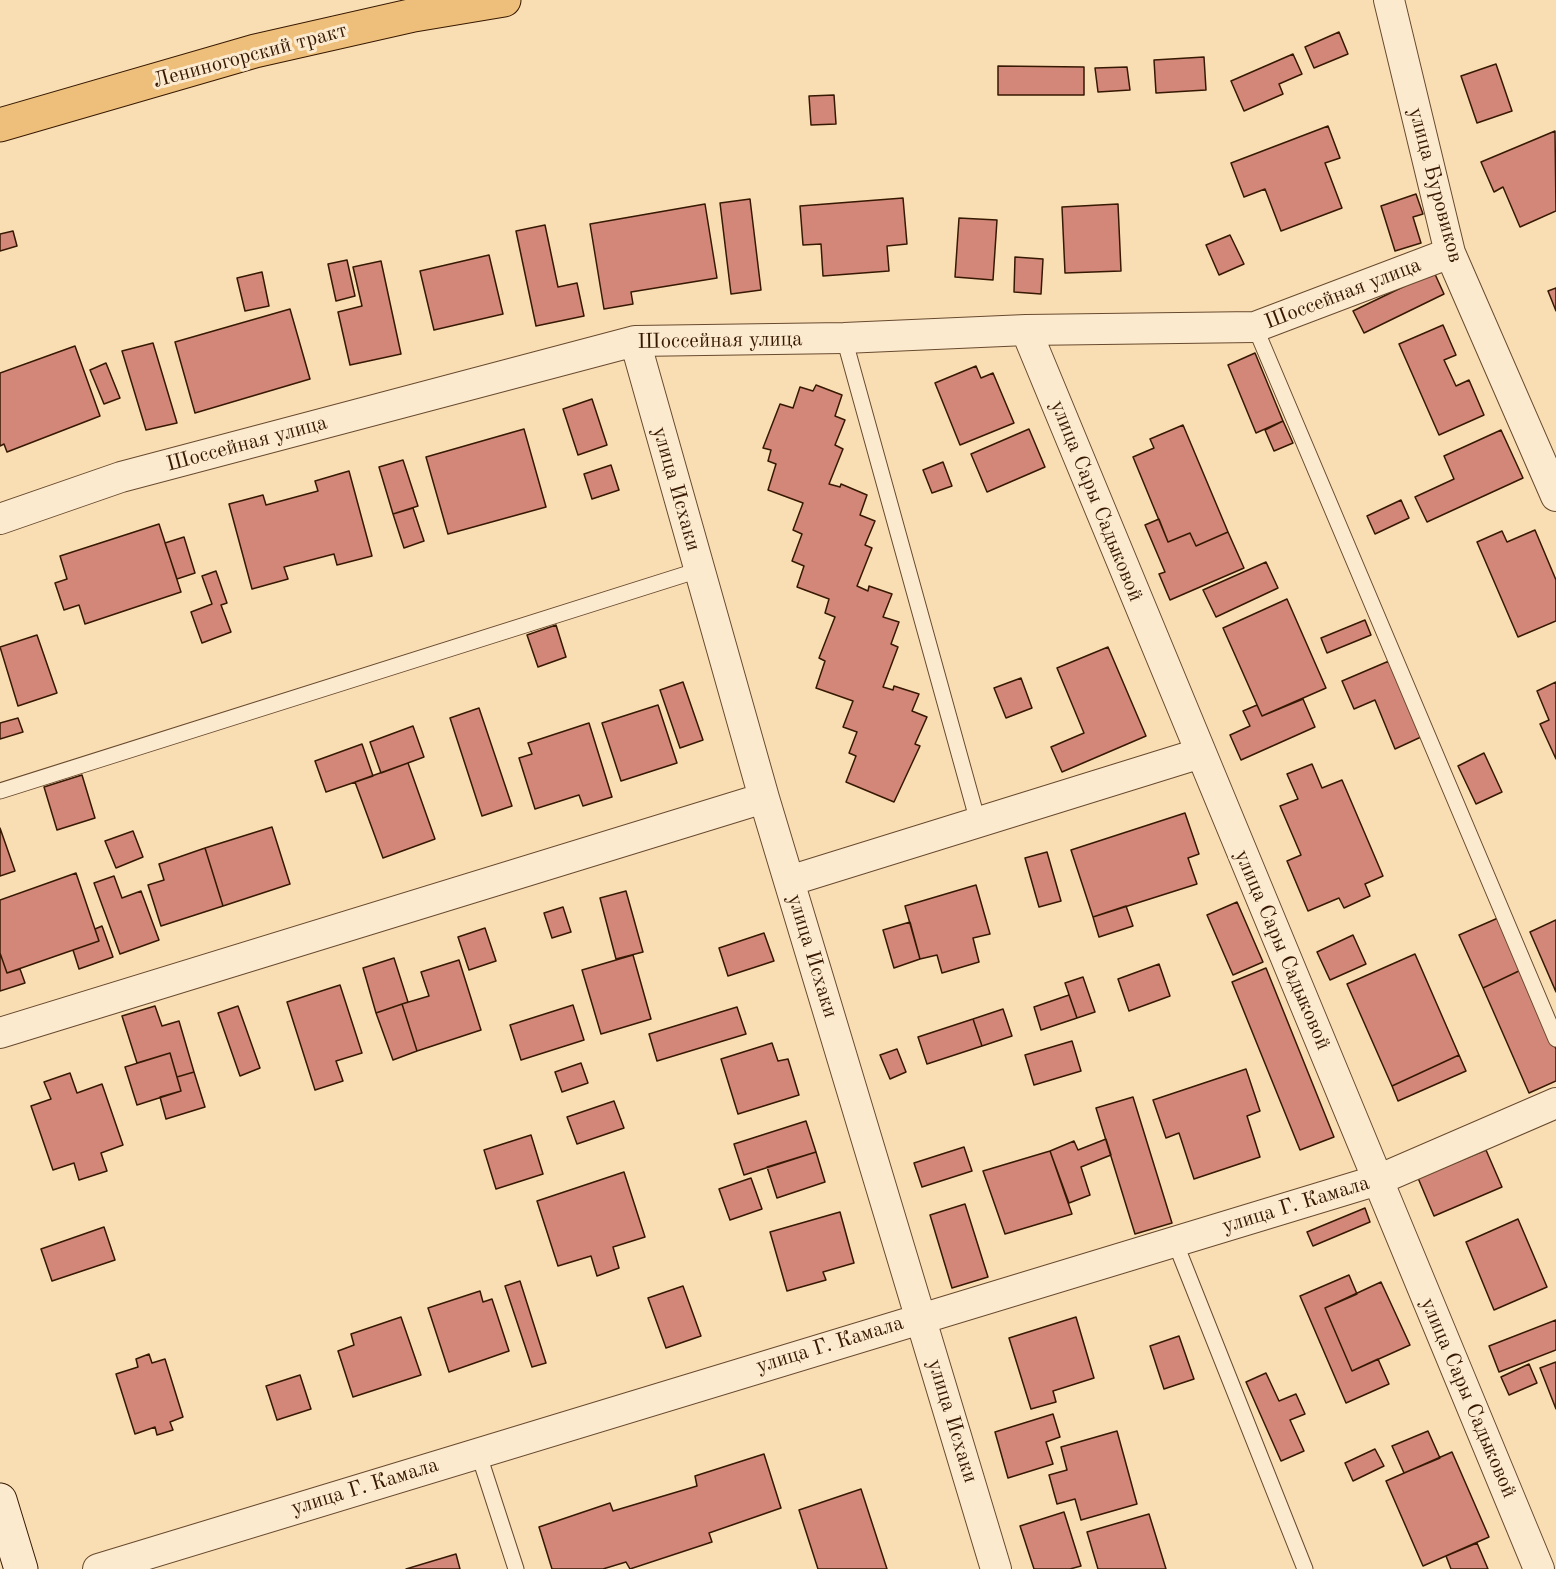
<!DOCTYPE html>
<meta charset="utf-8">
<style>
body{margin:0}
canvas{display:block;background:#fadeb3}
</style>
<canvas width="1556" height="1569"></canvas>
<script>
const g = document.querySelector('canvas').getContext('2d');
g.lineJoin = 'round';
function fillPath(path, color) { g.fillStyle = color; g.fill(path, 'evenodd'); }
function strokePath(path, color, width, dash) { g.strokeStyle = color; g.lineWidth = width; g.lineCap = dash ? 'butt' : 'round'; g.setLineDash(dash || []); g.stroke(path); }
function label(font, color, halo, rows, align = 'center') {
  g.font = font + ' "Old Standard TT",serif'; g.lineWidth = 6; g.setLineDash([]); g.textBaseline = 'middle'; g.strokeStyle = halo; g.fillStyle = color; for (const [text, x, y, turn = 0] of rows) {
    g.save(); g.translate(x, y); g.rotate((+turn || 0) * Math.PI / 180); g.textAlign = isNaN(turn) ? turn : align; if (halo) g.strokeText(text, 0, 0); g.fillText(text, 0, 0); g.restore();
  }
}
const building = new Path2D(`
 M1339 32 1348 54 1314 68 1305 47Z
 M1293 54 1302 74 1279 84 1283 94 1244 111 1231 81Z
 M1204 57 1206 90 1156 93 1154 60Z
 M1496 64 1512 111 1477 123 1461 76Z
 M998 66 1084 67V95H998Z
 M1127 67 1130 90 1098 92 1095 68Z
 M834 95 836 124 811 125 809 96Z
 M1328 126 1340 158 1325 163 1342 208 1281 231 1265 189 1244 197 1231 163Z
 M1555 131 1556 211 1520 227 1503 187 1494 192 1481 162Z
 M1416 194 1423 214 1413 217 1421 243 1395 251 1381 206Z
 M903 198 907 244 887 246 889 271 823 276 821 244 803 245 800 206Z
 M750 199 761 290 731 294 720 203Z
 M705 204 717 278 631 292 633 304 604 309 590 224Z
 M1118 204 1121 271 1065 273 1062 207Z
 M959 218 997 220 993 280 955 277Z
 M545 225 558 287 577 283 584 316 536 326 516 231Z
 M13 231 17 246 0 251V234Z
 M1230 235 1244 264 1219 275 1206 245Z
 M489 255 503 314 434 330 420 271Z
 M1015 257 1043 259 1041 294 1014 292Z
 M347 260 355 296 336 301 328 264Z
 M381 261 401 354 350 365 338 312 362 306 353 267Z
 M262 272 269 306 245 311 237 278Z
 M1434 272 1444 294 1364 333 1353 311Z
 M1556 288V311L1548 291Z
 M290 309 310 379 195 413 175 342Z
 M1443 325 1456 355 1444 360 1456 386 1469 380 1484 415 1439 435 1399 344Z
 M153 343 177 423 146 430 122 351Z
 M75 346 100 416 7 452 4 444 0 446V373Z
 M1255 353 1283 421 1256 433 1228 365Z
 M106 363 120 398 104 404 90 370Z
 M976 366 981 378 993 373 1014 423 960 445 935 383Z
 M816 385 842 395 835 416 845 420 835 445 843 449 829 484 840 487 841 484 867 495 860 515 875 521 865 545 872 548 857 586 868 591 869 586 892 594 883 617 899 622 891 644 898 647 883 687 893 690 894 686 919 694 912 711 927 717 915 744 920 746 894 802 846 782 856 756 849 753 857 732 843 727 853 701 816 688 825 661 819 658 835 617 825 613 829 599 797 587 804 566 792 561 802 534 793 530 803 503 768 490 776 464 768 461 771 450 763 448 780 404 793 408 800 387 813 391Z
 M592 399 607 445 578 455 563 409Z
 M1283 421 1293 443 1274 451 1265 430Z
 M1183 425 1228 532 1196 546 1190 533 1168 542 1133 457 1154 448 1150 439Z
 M524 429 546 507 448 534 426 457Z
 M1029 429 1045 467 987 492 971 454Z
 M1501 430 1523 478 1427 522 1415 497 1454 479 1444 456Z
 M403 460 418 506 393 514 379 467Z
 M943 462 952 486 932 493 923 470Z
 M611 465 619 490 592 499 584 474Z
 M349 471 372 556 337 565 334 554 284 567 288 579 252 589 229 504 263 495 266 505 318 491 315 481Z
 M1401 500 1409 518 1375 534 1367 516Z
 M413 508 424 541 404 548 393 514Z
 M1159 519 1168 542 1190 533 1196 546 1228 532 1244 568 1170 600 1159 574 1165 572 1145 525Z
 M159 524 181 592 85 624 79 605 64 610 55 583 67 579 60 556Z
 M1535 530 1556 580V621L1518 637 1477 542 1502 531 1507 542Z
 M184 537 195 573 177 579 165 543Z
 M1266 562 1278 588 1216 617 1203 590Z
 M216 571 227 603 221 605 231 632 202 643 191 612 212 604 202 576Z
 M1287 599 1326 688 1262 716 1223 628Z
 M1365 620 1371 635 1327 653 1321 638Z
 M556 625 566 657 538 667 527 635Z
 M37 635 57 693 18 706 0 647Z
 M1108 647 1146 736 1062 772 1051 747 1084 733 1057 668Z
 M1389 661 1421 737 1395 749 1375 700 1354 709 1342 681Z
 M1021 678 1032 708 1006 718 994 688Z
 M683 682 703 740 680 748 660 690Z
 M1556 682V759L1540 724 1549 720 1537 691Z
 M1303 699 1315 727 1241 760 1230 735 1250 726 1243 711 1257 705 1262 716Z
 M658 705 677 763 621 781 602 723Z
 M479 708 512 806 482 816 450 718Z
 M18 718 23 732 0 739V723Z
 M589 723 612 797 583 806 579 795 535 809 519 758 532 754 528 743Z
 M413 726 424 757 381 773 370 742Z
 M362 744 373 776 326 792 315 761Z
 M1484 753 1502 792 1476 804 1458 766Z
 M408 763 435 839 383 858 355 782Z
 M1312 764 1322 788 1342 780 1383 876 1365 884 1370 896 1344 908 1339 898 1308 911 1287 861 1301 855 1280 806 1298 799 1287 774Z
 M82 775 95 818 57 830 44 787Z
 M1185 813 1199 854 1188 858 1197 884 1093 917 1071 850Z
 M272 827 290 884 223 906 205 848Z
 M0 828 15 871 0 876Z
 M133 831 143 857 116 868 105 841Z
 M205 848 223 906 161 926 148 885 164 880 159 864Z
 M1047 852 1061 901 1039 907 1025 858Z
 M76 873 99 941 7 973 0 953V900Z
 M114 876 122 898 141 891 159 940 120 954 94 883Z
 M976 885 990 934 973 938 979 962 942 973 937 955 920 959 905 906Z
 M626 891 643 952 616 959 600 898Z
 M1237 902 1263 962 1233 975 1207 915Z
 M1126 906 1133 926 1099 937 1093 917Z
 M563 907 571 932 552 938 544 913Z
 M1498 918 1521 970 1483 988 1459 935Z
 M1556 920V992L1530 932Z
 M910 922 920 959 894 968 883 930Z
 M102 926 113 957 79 969 73 950 99 941 95 929Z
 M485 928 496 961 469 970 458 937Z
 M764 933 774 961 728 976 719 948Z
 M1353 935 1366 964 1330 980 1317 952Z
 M0 953 7 973 20 969 25 983 0 991Z
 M1415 954 1459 1055 1392 1086 1347 984Z
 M633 955 651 1019 601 1034 582 970Z
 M394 958 408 1002 376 1013 363 968Z
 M459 960 481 1030 417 1051 402 1004 429 996 421 972Z
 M1159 964 1170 996 1129 1011 1118 979Z
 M1266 968 1334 1137 1300 1150 1232 982Z
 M1521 970 1556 1049V1081L1529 1093 1483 988Z
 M1083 977 1095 1012 1077 1018 1065 983Z
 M340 985 362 1053 336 1061 343 1081 315 1090 287 1002Z
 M1069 995 1077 1018 1041 1030 1034 1007Z
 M402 1004 417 1051 393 1060 376 1013Z
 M573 1005 584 1040 521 1060 510 1025Z
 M155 1006 162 1026 179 1021 194 1072 177 1077 170 1053 137 1063 122 1016Z
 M238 1006 260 1068 240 1076 218 1013Z
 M737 1007 746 1034 657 1061 649 1034Z
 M1003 1009 1012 1036 982 1046 973 1019Z
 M973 1019 982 1046 927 1064 918 1037Z
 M1072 1041 1081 1071 1034 1085 1025 1055Z
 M772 1043 778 1061 788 1059 799 1095 738 1114 721 1059Z
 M897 1049 906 1072 890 1079 880 1055Z
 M170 1053 181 1091 137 1105 125 1067Z
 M1459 1055 1466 1071 1398 1101 1392 1086Z
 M581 1063 588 1083 562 1092 555 1072Z
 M1246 1069 1260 1111 1247 1116 1260 1157 1194 1179 1179 1133 1166 1138 1153 1100Z
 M194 1072 205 1107 166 1119 160 1097 181 1091 177 1077Z
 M70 1073 77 1093 102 1084 123 1145 101 1153 107 1171 79 1180 74 1163 53 1170 31 1106 51 1099 44 1082Z
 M1133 1097 1172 1223 1135 1234 1096 1108Z
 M614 1101 624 1128 577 1144 567 1117Z
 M806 1121 816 1152 744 1175 734 1144Z
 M531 1135 543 1174 496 1189 484 1150Z
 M1106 1139 1111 1155 1081 1167 1090 1195 1069 1203 1050 1151 1074 1141 1078 1150Z
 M964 1147 972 1171 922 1187 914 1163Z
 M1486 1150 1502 1187 1434 1216 1418 1178Z
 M1050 1151 1072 1214 1005 1234 983 1171Z
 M816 1152 825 1182 777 1198 767 1167Z
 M624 1172 645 1237 613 1247 619 1268 597 1276 591 1256 558 1266 537 1201Z
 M751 1178 762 1209 730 1220 719 1189Z
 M965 1204 988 1277 952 1288 930 1215Z
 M1365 1208 1370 1222 1313 1246 1307 1232Z
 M840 1212 854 1263 823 1272 826 1280 787 1291 770 1232Z
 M1518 1219 1547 1287 1494 1310 1466 1242Z
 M104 1227 115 1260 52 1281 41 1249Z
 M1349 1275 1357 1294 1325 1308 1352 1371 1378 1359 1389 1384 1346 1403 1300 1296Z
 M520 1281 546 1363 532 1367 505 1286Z
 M1381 1282 1410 1345 1352 1371 1325 1308Z
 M683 1286 701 1336 666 1348 648 1298Z
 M480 1291 483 1302 492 1299 509 1351 449 1372 428 1308Z
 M401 1317 421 1375 353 1397 338 1351 354 1345 351 1334Z
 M1076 1317 1094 1378 1053 1391 1056 1402 1031 1409 1009 1338Z
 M1556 1320V1350L1499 1372 1489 1346Z
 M1179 1336 1194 1379 1164 1389 1150 1346Z
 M149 1354 152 1363 165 1359 183 1417 170 1422 173 1430 157 1435 155 1427 135 1434 116 1374 138 1367 136 1359Z
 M1556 1362V1409L1540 1368Z
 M1529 1364 1537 1383 1509 1395 1501 1377Z
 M1266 1373 1279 1401 1296 1394 1305 1414 1290 1420 1304 1451 1281 1461 1246 1382Z
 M300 1375 311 1409 277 1420 266 1386Z
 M1053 1414 1060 1437 1046 1442 1053 1464 1008 1478 995 1432Z
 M1117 1431 1137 1504 1081 1520 1075 1499 1057 1504 1049 1475 1067 1470 1061 1447Z
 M1428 1431 1440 1458 1404 1473 1392 1446Z
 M1375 1449 1384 1466 1353 1481 1345 1463Z
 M1452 1452 1489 1537 1423 1566 1386 1481Z
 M764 1454 781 1508 709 1533 712 1542 630 1569 626 1562 603 1569H552L539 1527 610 1503 613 1511 697 1486 695 1476Z
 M861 1489 887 1569H818L799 1510Z
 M1064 1512 1081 1566 1070 1569H1034L1020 1526Z
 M1149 1514 1166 1569H1098L1087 1532Z
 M1477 1543 1488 1569H1451L1446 1556Z
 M456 1554 460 1569H406Z`);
fillPath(building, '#d28778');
strokePath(building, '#371903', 1.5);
const lane = new Path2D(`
 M1255 327 1556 1039
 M844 338 978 822
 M0 791 699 570
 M1175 1242 1305 1569
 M478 1452 516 1569`);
const street = new Path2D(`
 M1389 0 1450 253 1556 496
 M1026 330 1539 1569
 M635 341 764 798 996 1569
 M0 519 121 477 635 341 844 338 1026 330 1255 327 1450 253
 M789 881 1201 753
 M0 1033 764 798
 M98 1569 1378 1180 1556 1103`);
const secondary = new Path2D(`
 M0 1500 21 1569`);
const primary = new Path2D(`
 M0 125 255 51 414 15 504 0`);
strokePath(lane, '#684a2f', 17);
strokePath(street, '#684a2f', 32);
strokePath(secondary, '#371903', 35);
strokePath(primary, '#371903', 35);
strokePath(lane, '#fceace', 15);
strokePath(street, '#fceace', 30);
strokePath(secondary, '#fceace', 33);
strokePath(primary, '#edbf7a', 33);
label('21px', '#371903', '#fceace', [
 ["Лениногорский тракт",250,56,-15],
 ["улица Буровиков",1435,185,75],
 ["Шоссейная улица",1343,294,-21],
 ["Шоссейная улица",720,341,-1],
 ["Шоссейная улица",247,444,-15],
 ["улица Исхаки",676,489,74],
 ["улица Сары Садыковой",1096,501,68],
 ["улица Сары Садыковой",1282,950,67],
 ["улица Исхаки",812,956,73],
 ["улица Г. Камала",1296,1205,-17],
 ["улица Г. Камала",830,1345,-17],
 ["улица Сары Садыковой",1468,1398,67],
 ["улица Исхаки",952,1421,73],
 ["улица Г. Камала",365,1487,-17]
]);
</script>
